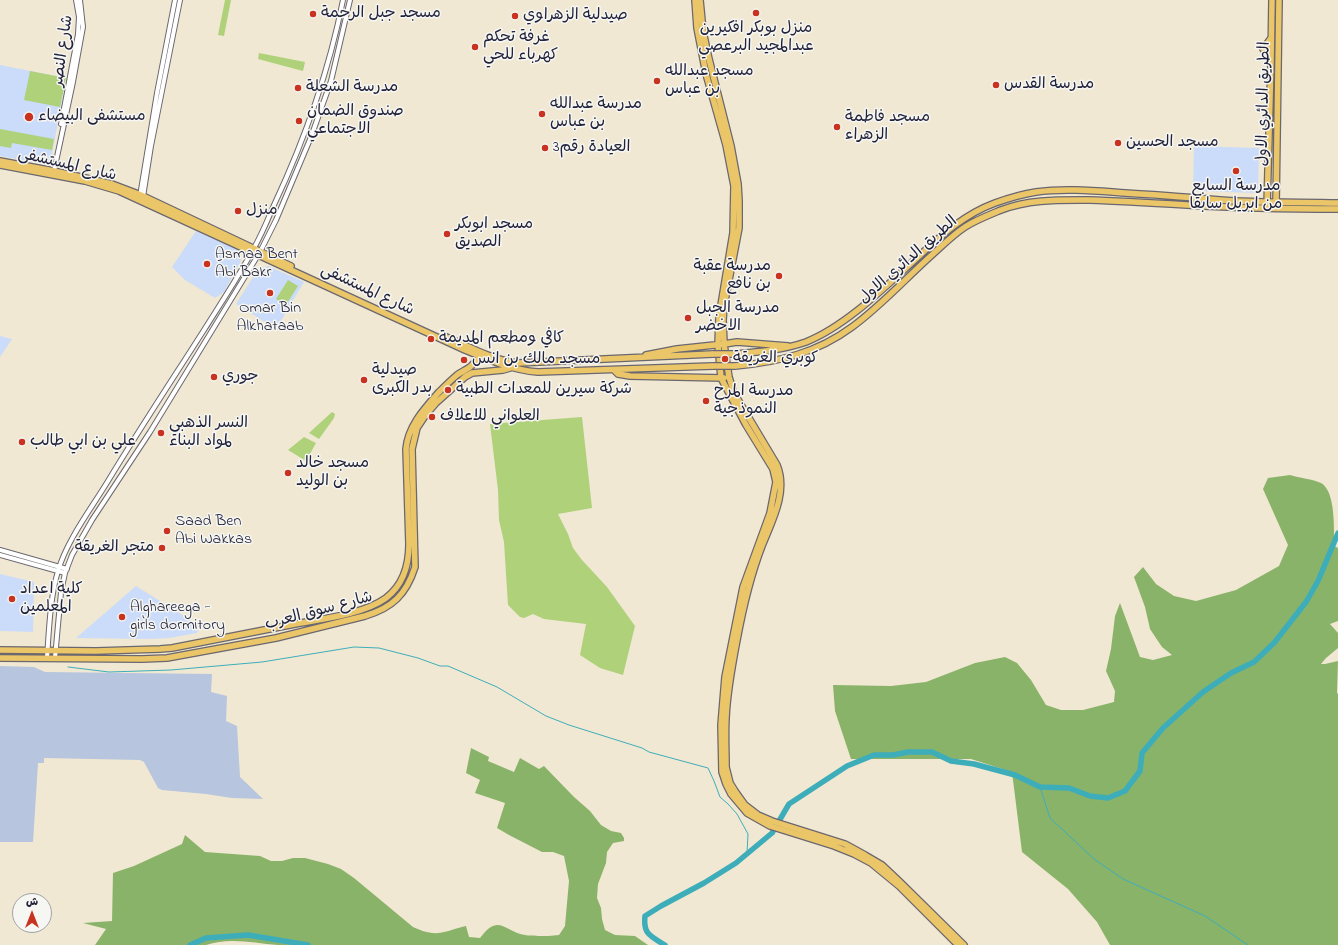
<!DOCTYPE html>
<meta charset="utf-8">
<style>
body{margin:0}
#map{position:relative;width:1338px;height:945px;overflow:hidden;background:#f0e8d2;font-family:"Indie Flower","Playpen Sans Arabic",sans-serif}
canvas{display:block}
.north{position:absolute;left:12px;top:893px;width:40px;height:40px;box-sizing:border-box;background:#f6f6f2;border:1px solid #a1a1a9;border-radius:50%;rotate:0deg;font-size:11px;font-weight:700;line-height:16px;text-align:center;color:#22223b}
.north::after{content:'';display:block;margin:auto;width:14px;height:18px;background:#c8321e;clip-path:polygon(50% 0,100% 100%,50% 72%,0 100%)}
</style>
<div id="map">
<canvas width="1338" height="945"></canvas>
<div class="north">ش</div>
</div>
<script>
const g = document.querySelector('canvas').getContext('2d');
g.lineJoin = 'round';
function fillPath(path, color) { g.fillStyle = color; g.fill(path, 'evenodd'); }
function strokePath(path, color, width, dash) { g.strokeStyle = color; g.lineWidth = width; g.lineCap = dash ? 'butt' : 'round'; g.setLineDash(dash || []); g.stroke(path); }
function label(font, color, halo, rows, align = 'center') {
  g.font = font + ' "Indie Flower","Playpen Sans Arabic",sans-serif'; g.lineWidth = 3; g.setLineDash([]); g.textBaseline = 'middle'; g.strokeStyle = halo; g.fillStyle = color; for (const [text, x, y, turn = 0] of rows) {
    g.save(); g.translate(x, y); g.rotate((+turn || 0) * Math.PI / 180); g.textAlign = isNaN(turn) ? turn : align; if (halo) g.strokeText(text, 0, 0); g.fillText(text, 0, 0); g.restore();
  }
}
fillPath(new Path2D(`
 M0 65 66 78 50 165 0 156Z
 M1194 146 1259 148 1258 193 1193 191Z
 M196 231 238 250 241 261 224 292 215 298 185 280 172 267Z
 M268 266 304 282 276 329 236 304 258 269Z
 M0 336 12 339 0 357Z
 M0 574 34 582 33 632 0 631Z
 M136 586 200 626 197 633 169 638 149 639 76 638Z`), '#cadcf9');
fillPath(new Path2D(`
 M0 666 34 667 45 672 212 674 211 692 227 696 226 721 237 726 240 777 263 799 232 798 206 794 162 790 158 788 144 762 140 760 44 758V763H38L33 842H0Z`), '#b7c5de');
fillPath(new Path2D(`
 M225 0H231L224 36 218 35Z
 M259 53 305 62 303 71 258 59Z
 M30 71 66 78 60 107 24 100Z
 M0 129 54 139 52 150 12 143 11 148 0 146Z
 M288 280 298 286 286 305 276 299Z
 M332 412 335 414 334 418 319 439 309 433Z
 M582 417 592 508 558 514 568 534 573 548 582 560 607 587 635 626 623 675 600 668 580 655 586 624 544 619 533 614 524 618 520 617 508 605 504 542 499 520 498 490 490 424Z
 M304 437 316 443 306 461 288 450Z`), '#aed17a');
fillPath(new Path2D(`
 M1290 475C1299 478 1313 479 1321 483 1336 491 1334 531 1334 546L1338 548V621L1330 624 1338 633V648L1326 658 1321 664H1325L1338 661 1337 693 1338 694V945H1110L1097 922 1068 889 1022 852 1012 772 971 759H851L835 711 833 685 891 686 926 682 975 663 1005 657 1017 663 1031 680 1046 705 1061 710H1083L1114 702 1115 691 1106 671 1111 649 1115 616 1120 603 1140 657 1153 660 1172 655 1162 647 1150 629 1145 607 1134 577 1143 567 1156 584 1174 596 1196 601 1236 590 1279 566 1288 545 1263 489 1268 478Z
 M471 748 489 757 488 761 514 772 520 758 539 769 544 766 574 797 590 811 601 825 611 831 621 833 624 838V841L613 843 607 852 606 863 598 884 597 898 601 908 602 919 605 930 615 935 635 936 648 945H278C254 943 229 937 206 945H95L106 929 83 923 112 921 113 873 134 866 182 844 185 835 205 852 260 856 271 861H282L293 858H305L328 864 341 869 354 878 413 927C437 938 442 932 466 926L469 937 480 938C499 913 503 931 525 935 529 936 533 935 538 936 545 936 552 936 559 935L565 926 568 892 569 881 564 856 553 852H542L509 835 497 828 505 803 475 793 480 780 466 773Z`), '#8ab36a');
strokePath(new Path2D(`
 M68 667 109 672 171 670 262 662 354 647 379 648 418 658 440 666H448L497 687 546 716 569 725 642 748 649 752 708 768 714 781 720 797 728 804 737 814 748 834 747 853
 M1040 787 1050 818 1094 859 1123 879 1205 916 1248 945`), '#3eadba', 1);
strokePath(new Path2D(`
 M190 945 206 938 248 935 308 945
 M665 945C650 936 643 934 645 916L661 906 704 883 736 863 772 833 789 804 847 766 874 755H893L908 752H932L951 761 974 764 1015 775 1040 787 1069 788 1090 796 1108 798 1125 791 1140 771 1142 753 1163 728 1203 692 1231 673 1254 662 1274 643 1306 602 1318 581 1338 533`), '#3eadba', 5.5);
const minor = new Path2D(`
 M61 124 78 34 79 17 76 0
 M55 173 54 171 73 82 83 27 80 0
 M140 196 157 93 175 0
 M143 197 151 146 180 0
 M0 550 67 569
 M0 555 65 573
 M47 658C49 630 50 598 58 571 67 540 91 509 108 481 139 430 172 380 204 330 221 303 239 276 254 248 262 234 268 219 274 205 305 139 329 71 343 0
 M55 658 61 592 65 573 72 555 92 520 150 432 260 252 276 220 311 137 331 81 350 0`);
const major = new Path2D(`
 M695 0 697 28 706 74 726 145 734 186 733 233 719 317 718 345 721 378 746 425 773 469 776 482 770 513 743 587 725 677 721 725 722 772 726 784 731 794 747 813 770 826 834 846 854 854 871 863 899 886 958 945
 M700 0 703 31 709 59 731 146 738 184 739 201V228L724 306 723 320 724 344 729 377 734 393 777 465C788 492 772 521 762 546 750 577 743 608 737 640 732 666 727 692 726 718 725 735 726 751 726 767L730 783 735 791 745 805 758 815 772 821 845 844 865 855 882 865 900 882 964 945
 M1271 38 1263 49 1271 59
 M0 161 54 171 112 184 141 195 291 266
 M0 165 85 181 119 191 465 350C489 360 512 370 538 372L713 366
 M1276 205 1279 0
 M1267 206 1271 62 1272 0
 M444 336C468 346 492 360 518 363L713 354
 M735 354C759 352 783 350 806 342 846 326 886 286 918 257 941 235 965 214 995 203 1009 198 1023 194 1036 192 1065 188 1096 191 1125 193 1157 195 1188 197 1220 200 1259 203 1299 202 1338 203
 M646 355 677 349 724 344 737 342 788 346
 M735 366C779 362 817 353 852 327 881 306 906 278 933 254 943 245 953 235 965 227 976 220 989 215 1001 210 1029 199 1059 200 1089 200 1121 201 1154 203 1187 205 1237 208 1288 209 1338 209
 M614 370 618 374 630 376 724 378
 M0 650 96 651 160 649 172 648C213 640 254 632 295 624 322 619 364 614 386 598 403 585 409 564 409 544L406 449C408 426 424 409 439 392 445 386 451 380 457 375 461 372 466 370 470 367 475 363 478 357 484 356
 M0 658 142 659 167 658 276 638 365 616C392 608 406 595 415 567L412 449 417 428 425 416 436 403 465 377 472 373 503 370 510 368`);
strokePath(minor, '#6a6770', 6);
strokePath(major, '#6a6770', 8);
strokePath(minor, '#fff', 4);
strokePath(major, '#ebc669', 5.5);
const majorBridge = new Path2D(`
 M713 354H735
 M713 366H735`);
strokePath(majorBridge, '#6a6770', 8, []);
strokePath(majorBridge, '#ebc669', 5.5);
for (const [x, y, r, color] of [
 [756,13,4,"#c8321e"],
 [313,14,4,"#c8321e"],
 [515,16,4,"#c8321e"],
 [475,47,4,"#c8321e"],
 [657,81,4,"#c8321e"],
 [996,85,4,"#c8321e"],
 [298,88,4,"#c8321e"],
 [542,114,4,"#c8321e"],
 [29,117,5,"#c8321e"],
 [299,121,4,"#c8321e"],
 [837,127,4,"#c8321e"],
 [1118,143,4,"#c8321e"],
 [545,148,4,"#c8321e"],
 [1236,171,4,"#c8321e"],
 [238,211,4,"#c8321e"],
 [447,234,4,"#c8321e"],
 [207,264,4,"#c8321e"],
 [779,276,4,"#c8321e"],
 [270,293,4,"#c8321e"],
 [688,318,4,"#c8321e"],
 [431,339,4,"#c8321e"],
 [725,359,4,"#c8321e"],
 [464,360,4,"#c8321e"],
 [214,377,4,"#c8321e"],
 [364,380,4,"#c8321e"],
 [448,390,4,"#c8321e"],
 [706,401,4,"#c8321e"],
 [432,417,4,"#c8321e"],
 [161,433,4,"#c8321e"],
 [22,442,4,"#c8321e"],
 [288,473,4,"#c8321e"],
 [167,531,4,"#c8321e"],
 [162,548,4,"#c8321e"],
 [12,599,4,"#c8321e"],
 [122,617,4,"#c8321e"]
]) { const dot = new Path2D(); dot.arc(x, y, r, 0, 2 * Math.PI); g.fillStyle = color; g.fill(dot); strokePath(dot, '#f6f6f2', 1.5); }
label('16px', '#22223b', '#f6f6f2', [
 ["مسجد جبل الرحمة",321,14],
 ["صيدلية الزهراوي",523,16],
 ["منزل بوبكر افكيرين",756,29,"center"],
 ["عبدالمجيد البرعصي",756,47,"center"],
 ["غرفة تحكم",483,38],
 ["كهرباء للحي",483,56],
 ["مسجد عبدالله",665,72],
 ["بن عباس",665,90],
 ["مدرسة القدس",1004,85],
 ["مدرسة الشعلة",306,88],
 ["مدرسة عبدالله",550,105],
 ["بن عباس",550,123],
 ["صندوق الضمان",307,112],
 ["الاجتماعي",307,130],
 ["مستشفى البيضاء",38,117],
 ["مسجد فاطمة",845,118],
 ["الزهراء",845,136],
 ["مسجد الحسين",1126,143],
 ["3العيادة رقم",553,148],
 ["مدرسة السابع",1236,187,"center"],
 ["من ابريل سابقا",1236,205,"center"],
 ["منزل",246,211],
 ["مسجد ابوبكر",455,225],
 ["الصديق",455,243],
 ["ِAsmaa Bent",215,255],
 ["Abi Bakr",215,273],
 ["مدرسة عقبة",771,267,"right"],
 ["بن نافع",771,285,"right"],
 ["Omar Bin",270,309,"center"],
 ["Alkhataab",270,327,"center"],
 ["مدرسة الجبل",696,309],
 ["الاخضر",696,327],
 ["كافي ومطعم المديمة",439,339],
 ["كوبري الغريقة",733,359],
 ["مسجد مالك بن انس",472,360],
 ["صيدلية",372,371],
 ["بدر الكبرى",372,389],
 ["جوري",222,377],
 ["شركة سيرين للمعدات الطبية",456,390],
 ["مدرسة المرح",714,392],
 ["النموذجية",714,410],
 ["العلواني للاعلاف",440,417],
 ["النسر الذهبي",169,424],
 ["لمواد البناء",169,442],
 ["علي بن ابي طالب",30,442],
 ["مسجد خالد",296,464],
 ["بن الوليد",296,482],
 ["Saad Ben",175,522],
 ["Abi Wakkas",175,540],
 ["متجر الغريقة",154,548,"right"],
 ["كلية اعداد",20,590],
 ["المعلمين",20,608],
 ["Alghareega -",130,608],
 ["girls dormitory",130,626]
], 'left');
label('16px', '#22223b', '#f6f6f2', [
 ["شارع النصر",64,51,-82],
 ["الطريق الدائري الاول",1265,104,-89],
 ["شارع المستشفى",67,166,13],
 ["الطريق الدائري الاول",909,261,-41],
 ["شارع المستشفى",367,291,25],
 ["شارع سوق العرب",319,612,-15]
]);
</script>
